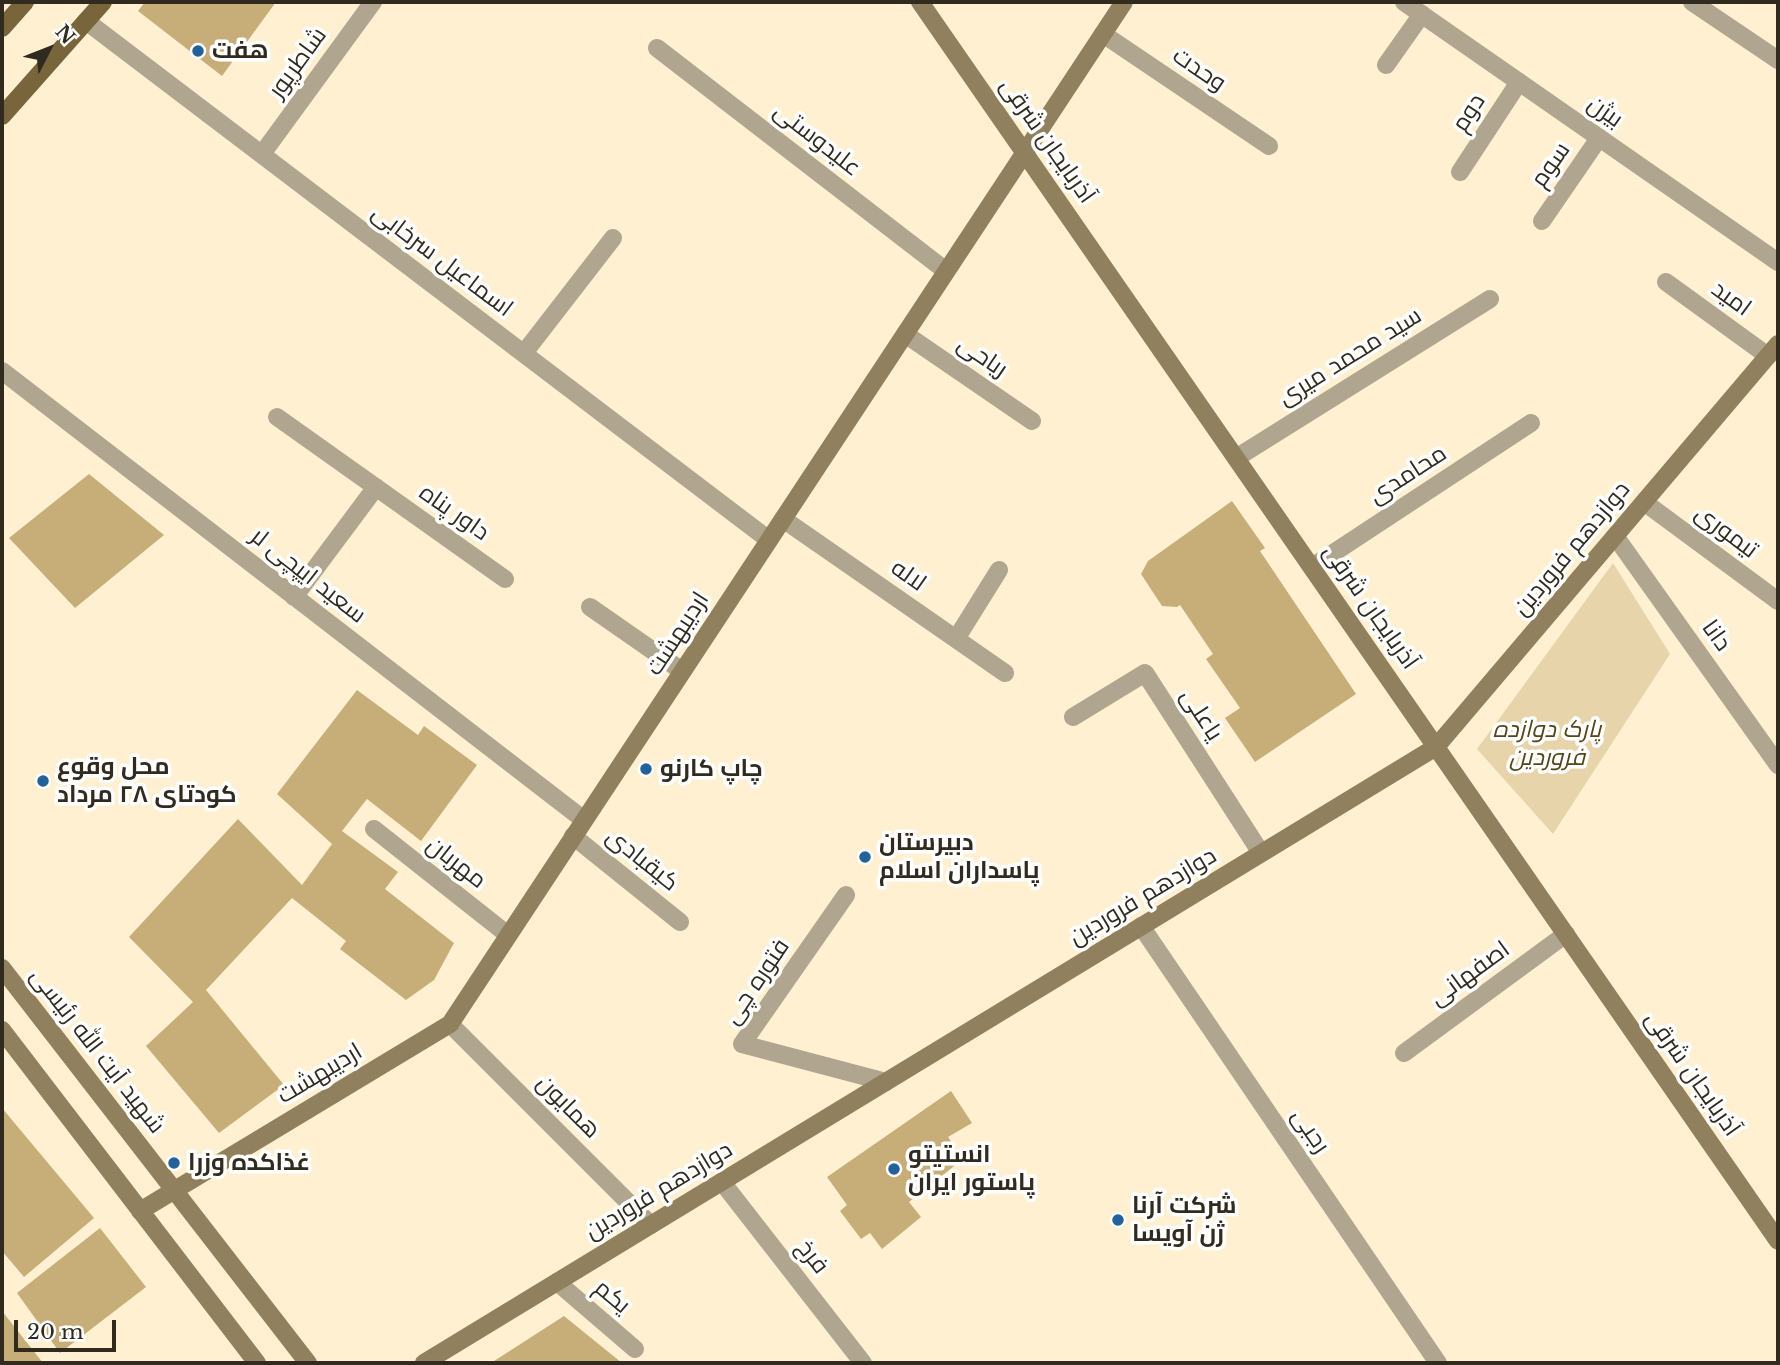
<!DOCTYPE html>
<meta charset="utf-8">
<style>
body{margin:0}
#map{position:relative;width:1780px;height:1365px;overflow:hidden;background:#fff0d1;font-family:"Libre Baskerville",serif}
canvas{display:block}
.frame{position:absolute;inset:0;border:4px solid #312b1f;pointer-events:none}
.north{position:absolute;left:14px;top:14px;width:70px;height:70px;-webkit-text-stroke:5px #fff;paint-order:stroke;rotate:48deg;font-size:19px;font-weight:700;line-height:28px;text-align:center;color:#312b1f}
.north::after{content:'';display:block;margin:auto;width:24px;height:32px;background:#312b1f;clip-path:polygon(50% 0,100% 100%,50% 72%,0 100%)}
.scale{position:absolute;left:14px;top:1320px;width:102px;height:32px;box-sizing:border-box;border:4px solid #312b1f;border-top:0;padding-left:9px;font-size:21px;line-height:24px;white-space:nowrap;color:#312b1f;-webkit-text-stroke:5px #fff;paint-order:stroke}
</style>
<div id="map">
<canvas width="1780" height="1365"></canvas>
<div class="frame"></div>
<div class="north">N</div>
<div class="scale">20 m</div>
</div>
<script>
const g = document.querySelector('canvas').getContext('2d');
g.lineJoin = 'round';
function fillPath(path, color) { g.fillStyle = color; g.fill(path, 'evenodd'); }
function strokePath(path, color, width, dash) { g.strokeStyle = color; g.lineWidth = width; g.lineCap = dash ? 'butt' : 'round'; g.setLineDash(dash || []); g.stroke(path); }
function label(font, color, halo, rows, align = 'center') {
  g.font = font + ' "Libre Baskerville",Cairo,serif'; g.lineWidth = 7; g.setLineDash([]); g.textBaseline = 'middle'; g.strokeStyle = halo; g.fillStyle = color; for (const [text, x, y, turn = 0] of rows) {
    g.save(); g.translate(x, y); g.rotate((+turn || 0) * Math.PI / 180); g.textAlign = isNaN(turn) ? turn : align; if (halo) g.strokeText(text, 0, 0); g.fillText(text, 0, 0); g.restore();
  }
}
fillPath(new Path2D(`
 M1613 563 1670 654 1553 834 1477 749Z`), '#e7d4ab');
fillPath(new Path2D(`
 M145 2H276L222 76 138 11Z
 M89 474 164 535 75 608 9 538Z
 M1232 501 1265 548 1260 551 1356 694 1255 762 1225 718 1240 708 1206 659 1213 654 1180 605 1177 607 1162 606 1141 574 1148 561Z
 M357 690 418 735 424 726 477 765 421 841 367 799 342 831 398 872 385 889 454 943 434 980 406 1000 340 949 346 941 292 898 206 990 284 1085 219 1133 146 1046 193 1002 129 937 238 819 302 885 332 844 277 794Z
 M951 1091 972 1123 948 1137 963 1159 909 1202 921 1217 882 1249 870 1233 861 1239 840 1211 847 1205 827 1177Z
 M2 1108 94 1218 24 1277 2 1251Z
 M100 1228 146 1287 60 1353 17 1293Z
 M2 1311 43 1363H2Z
 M564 1316 622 1363H491Z`), '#c7ae79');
strokePath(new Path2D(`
 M1103 34 1269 146
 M1386 65 1422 14
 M1460 172 1519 82
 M1542 221 1599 138
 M1666 282 1768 356
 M905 334 1032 421
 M524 353 613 238
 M1644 502 1778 601
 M783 519 1005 673
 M590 607 682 671
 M956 639 999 570
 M1073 717 1145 673 1261 853
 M374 829 508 935
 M573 836 680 922
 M846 895 742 1044 886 1082
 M1404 1053 1566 934
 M557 1282 635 1349`), '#b0a58e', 18);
strokePath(new Path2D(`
 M1404 2 1778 262
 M1692 2 1778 60
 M86 21 769 540
 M657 48 946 271
 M262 154 373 2
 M2 371 584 820
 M277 417 505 579
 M1236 458 1490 299
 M1615 536 1778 765
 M1312 567 1531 423
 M294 597 376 487
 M1141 926 1438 1363
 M450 1024 651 1225
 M722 1182 863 1363`), '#b0a58e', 18);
strokePath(new Path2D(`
 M920 2 1778 1241
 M2 968 308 1363
 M2 1030 257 1363
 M140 1211 450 1024 1124 2
 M424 1363 1436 747 1778 344`), '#90805e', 18);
strokePath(new Path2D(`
 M2 28 25 2
 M2 116 103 2`), '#79653b', 18);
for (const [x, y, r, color] of [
 [198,51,7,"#246198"],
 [646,769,7,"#246198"],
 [43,781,7,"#246198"],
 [865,857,7,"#246198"],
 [174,1163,7,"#246198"],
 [894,1169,7,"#246198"],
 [1118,1220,7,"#246198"]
]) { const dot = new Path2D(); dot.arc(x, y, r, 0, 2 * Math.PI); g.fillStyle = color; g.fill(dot); strokePath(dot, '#fff', 2.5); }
label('bold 24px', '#312b1f', '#fff', [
 ["هفت",212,51],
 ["محل وقوع",57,767],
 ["کودتای ۲۸ مرداد",57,795],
 ["چاپ کارنو",660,769],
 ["دبیرستان",879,843],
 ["پاسداران اسلام",879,871],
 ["انستیتو",908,1155],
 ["پاستور ایران",908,1183],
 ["غذاکده وزرا",188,1163],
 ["شرکت آرنا",1132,1206],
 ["ژن آویسا",1132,1234]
], 'left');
label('24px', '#312b1f', '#fff', [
 ["شاطرپور",298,63,-54],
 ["وحدت",1199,70,34],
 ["بیژن",1605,112,35],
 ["دوم",1469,113,-57],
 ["علیدوستی",817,140,38],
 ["آذربایجان شرقی",1047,141,55],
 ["سوم",1551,165,-55],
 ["اسماعیل سرخابی",442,261,37],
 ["امید",1731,299,36],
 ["ریاحی",982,357,34],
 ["سید محمد میری",1350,357,-32],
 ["محامدی",1408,475,-33],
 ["داور پناه",454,513,35],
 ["تیموری",1726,532,37],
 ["دوازدهم فروردین",1572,549,-50],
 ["سعید ایپچی لر",308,576,38],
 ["لاله",908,576,35],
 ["آذربایجان شرقی",1370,607,55],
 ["اردیبهشت",678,634,-57],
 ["دانا",1716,636,54],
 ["یاعلی",1201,715,57],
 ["کیقبادی",642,860,39],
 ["مهربان",456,863,38],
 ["دوازدهم فروردین",1143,897,-31],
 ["اصفهانی",1470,974,-36],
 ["فتوره چی",757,982,-56],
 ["شهید آیت الله رئیسی",97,1051,52],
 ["اردیبهشت",320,1074,-31],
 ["آذربایجان شرقی",1692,1074,55],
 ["همایون",568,1107,45],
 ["رجبی",1310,1131,56],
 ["دوازدهم فروردین",659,1191,-31],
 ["فرخ",812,1257,52],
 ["یکم",612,1297,40]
]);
label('italic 24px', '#56441a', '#fff', [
 ["پارک دوازده",1547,730],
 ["فروردین",1547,758]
]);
</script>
